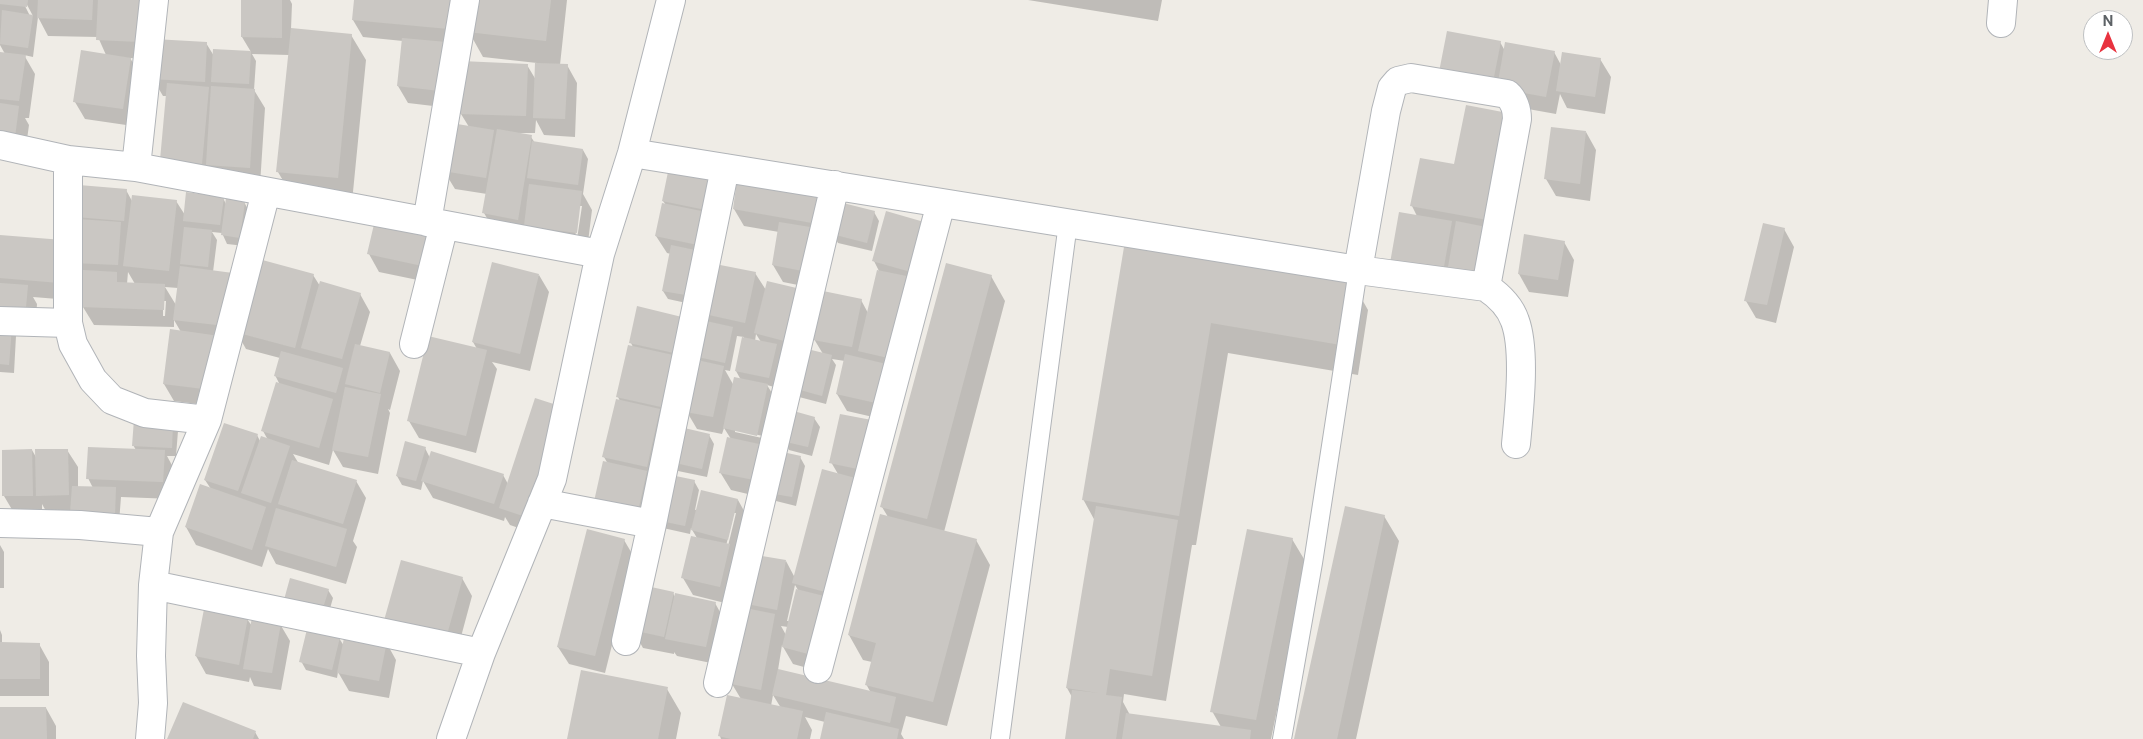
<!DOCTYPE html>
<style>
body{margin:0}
#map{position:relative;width:2143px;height:739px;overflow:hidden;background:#efece6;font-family:"Public Sans",sans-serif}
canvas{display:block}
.north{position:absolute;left:2083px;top:10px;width:50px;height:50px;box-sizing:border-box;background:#fff;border:1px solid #bec0c2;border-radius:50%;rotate:0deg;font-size:14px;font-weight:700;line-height:20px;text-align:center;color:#5d6266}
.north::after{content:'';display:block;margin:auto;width:18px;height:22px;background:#e8333f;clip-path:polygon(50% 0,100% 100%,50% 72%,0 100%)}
</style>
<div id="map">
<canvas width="2143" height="739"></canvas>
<div class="north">N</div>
</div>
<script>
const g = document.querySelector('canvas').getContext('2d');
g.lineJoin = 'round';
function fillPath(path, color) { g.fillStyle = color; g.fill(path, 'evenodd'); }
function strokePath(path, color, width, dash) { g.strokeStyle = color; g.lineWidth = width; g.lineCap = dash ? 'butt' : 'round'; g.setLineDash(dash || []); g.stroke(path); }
fillPath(new Path2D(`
 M0 0H148L151 59 130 58 141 76 133 126 85 119 75 102 106 55 98 37 48 36 38 17 33 57 24 55 35 74 29 118H25L29 125 25 154 0 151V53L5 54 0 45ZM25 1 33 16H30L23 2Z
 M242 0H290L292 4 291 29 351 35 366 60 352 202 292 196 278 172 289 55 252 54 256 61 254 90 265 108 260 185 172 177 167 96H163L153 79 206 43 214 56V51L251 52 242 37Z
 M355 0H454L450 108 408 103 398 86 403 41 363 37 353 20Z
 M472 0H567L560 65H567L577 83 575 137 544 135 536 120 535 133H518L531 137 535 143 583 150 588 159 583 194 592 210 587 250 494 230 484 213 487 194 455 189 444 171 469 127 461 114 527 65 536 80 537 63 483 57 469 32ZM579 206H582L577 239H575Z
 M1028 0H1162L1158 21Z
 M1500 42 1505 51 1554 52 1561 65 1600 59 1611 77 1605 114 1567 108 1560 94 1556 114 1450 95Z
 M1586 132 1596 150 1590 201 1556 196 1546 179Z
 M1527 140 1453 289 1412 206Z
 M712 177 691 304 668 299 663 291 671 254 667 253 656 236 666 205 663 201Z
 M126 190 132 201H176L185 215 223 198 226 204 244 202 249 211 245 246 227 244 222 233 212 232 217 240 213 272 232 274 313 275 320 286 360 294 370 312 360 346 390 353 400 371 390 410 388 409 390 413 378 474 343 467 333 450 329 465 293 454 299 464 356 481 366 498 353 541 357 547 346 584 276 564 268 549 262 567 196 545 186 527 211 489 205 480 257 435 260 441 268 440 263 431 280 385 275 375 280 358 246 349 237 333 222 407 174 401 164 384 181 332 174 320V327L94 325 83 307 84 278 75 262 78 217ZM128 272 135 284H127ZM165 287 178 288 176 305ZM163 301H166L165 316H163Z
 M822 197 818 289 783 282 773 265 779 232 744 226 734 209Z
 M874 212 879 221 872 251 838 243 833 234Z
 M931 225 886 420 847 411 837 394 845 361 832 359 836 365 826 404 799 397 794 388 801 360 781 354 774 387 767 385 778 403 767 448 800 457 805 466 796 506 776 501 771 492 769 499 731 490 720 472 731 439 724 428 722 434 697 429 687 412 702 363 699 357 701 313 755 273 804 349 823 354 814 339 861 300 868 313 879 271 874 261ZM756 334 761 342 755 341ZM737 336 744 337 736 371 741 380 734 386 725 370 730 371ZM735 430 763 436 762 438 735 432Z
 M1784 229 1794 247 1776 323 1756 318 1746 301Z
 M434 232 437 284 379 272 369 254Z
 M0 236 63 241 70 300 33 297 37 304 35 335 15 334 16 336 14 373 0 372Z
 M1126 242 1351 280 1368 310 1358 375 1228 353 1196 545H1192L1166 701 1124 694 1123 702 1130 715 1221 727 1212 711 1292 539 1307 564 1271 739H1067L1072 697 1067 688 1095 521 1083 499Z
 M1564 242 1574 260 1568 297 1529 292 1519 274Z
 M539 275 549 292 530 371 492 362 497 369 476 453 419 438 409 421 477 349 473 342Z
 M991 276 1005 301 944 532 976 540 990 565 947 726 906 716 901 734 904 739H821L825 722 805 717 812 730 810 739H721L720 736 741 699 732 684 752 611 748 604 786 561 795 578 838 474 831 462 877 423 822 672 793 664 782 645 778 670 871 693 866 684 872 662 863 660 849 635 888 517 882 507ZM795 585 798 590 790 621H787ZM781 626 788 627 786 635ZM773 695 781 708 771 706Z
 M681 318 647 533 604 457 620 401 618 397 633 347 631 343Z
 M814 418 820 427 812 456 789 450 784 441Z
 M172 423 178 431 176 456H167L174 469 173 499 121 497 119 523 47 513 42 504V513H14L4 496 32 450 37 459 67 450 78 467V488H93L88 478 136 450 133 445Z
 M709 435 714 444 707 477 678 471 673 462Z
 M425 448 430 458 503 475 536 534 510 525 505 517 504 521 433 498 423 481 421 490 402 485 397 476Z
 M694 481 699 490 695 510 738 500 748 518 729 604 693 595 683 578 697 538 691 528 690 534 663 528 658 520ZM734 513H736L728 546H726Z
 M1384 516 1399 541 1356 739H1295Z
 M624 540 634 557 605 673 569 664 558 647Z
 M0 545 4 552V588H0Z
 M402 562 462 578 472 596 455 659Z
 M291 580 328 590 333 598 325 626Z
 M673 593 675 597 715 603 725 621 716 664 677 656 674 652V654L643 648 633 630Z
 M247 619 252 626 280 624 290 641 281 690 254 686 250 677 249 682 206 674 196 656Z
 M0 630 2 635V644H39L49 662V696H0Z
 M339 638 344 646 386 642 396 660 389 698 349 691 338 672 337 678 306 670 301 661Z
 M667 689 681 713 676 739H569Z
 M46 708 56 726V739H0V709Z
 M255 732 259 739H169Z`), '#0003');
fillPath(new Path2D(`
 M0 0H28L27 7 0 4Z
 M38 0H93L92 20 37 18Z
 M98 0H143L141 42 96 40Z
 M241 0H282V38L241 37Z
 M354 0H452L449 29 352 20Z
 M471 0H551L546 41 468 32Z
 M2 10 33 15 28 48 0 44Z
 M291 28 352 34 338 178 276 172Z
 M1447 31 1501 41 1492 87 1438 77Z
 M402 38 446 42 440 91 397 86Z
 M154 39 207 42 205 82 152 79Z
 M1505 42 1555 51 1546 97 1497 88Z
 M213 49 251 51 249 84 211 82Z
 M81 50 131 58 123 109 73 102Z
 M0 52 26 55 19 101 0 99Z
 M1562 52 1601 58 1595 97 1556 91Z
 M461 61 528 64 526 116 460 114Z
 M535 63 568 64 565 119 533 118Z
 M167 83 209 87 202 164 160 160Z
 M211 86 255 89 250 168 206 165Z
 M0 103 19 106 15 137 0 135Z
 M1466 105 1513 114 1493 221 1410 206 1420 158 1454 164Z
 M451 123 494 130 486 178 443 171Z
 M1551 127 1586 131 1580 184 1544 179Z
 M497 129 532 135 518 220 482 213Z
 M532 141 583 149 578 185 527 178Z
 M669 167 713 175 706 210 662 201Z
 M737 180 823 195 818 224 733 209Z
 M529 184 582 191 577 233 524 226Z
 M79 185 127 189 124 221 76 217Z
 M186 192 224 197 220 225 183 221Z
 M132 195 177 200 169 271 123 266Z
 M226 198 245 201 240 238 221 235Z
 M839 202 875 211 867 243 832 234Z
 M662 203 706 212 698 245 655 236Z
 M886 211 931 224 918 274 872 261Z
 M1399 212 1452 221 1443 272 1390 263Z
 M77 219 121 222 118 265 74 263Z
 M375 220 434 231 427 267 367 254Z
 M1456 221 1486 227 1477 278 1447 273Z
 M779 222 816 228 808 272 772 265Z
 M1763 223 1785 228 1767 305 1744 301Z
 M184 227 212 230 208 267 180 264Z
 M1524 234 1565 241 1558 280 1518 274Z
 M0 235 63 240 60 283 0 278Z
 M1125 241 1352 278 1341 345 1211 323 1179 516 1082 500Z
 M671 245 695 250 686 295 662 291Z
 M255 258 314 274 295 348 235 332Z
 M492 262 539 274 520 354 472 342Z
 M710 263 756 272 745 323 700 313Z
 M946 263 992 275 927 519 880 507Z
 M180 266 233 273 226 326 173 320Z
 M83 270 117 272V282L165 284 164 310 82 307Z
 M877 270 916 278 897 360 858 351Z
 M320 281 361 293 342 359 301 348Z
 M767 281 805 290 792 343 754 333Z
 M0 283 28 285 25 318 0 316Z
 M823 291 862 299 852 347 813 340Z
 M637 306 682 317 674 353 629 343Z
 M706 321 733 327 725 363 698 357Z
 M0 325 12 326 9 365 0 364Z
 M170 329 219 336 212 390 163 384Z
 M428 336 487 350 466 436 407 421Z
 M742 337 777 344 769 378 735 371Z
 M355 344 390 352 380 393 345 384Z
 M628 345 673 355 661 407 616 397Z
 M803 348 832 355 822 396 793 388Z
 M281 351 343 368 336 393 274 376Z
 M845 354 886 364 876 403 836 394Z
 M697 360 724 366 713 417 686 412Z
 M734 377 768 384 757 436 723 428Z
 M276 382 333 399 319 448 261 431Z
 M345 387 381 394 368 457 332 450Z
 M535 398 563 407 526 517 499 508Z
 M616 399 660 409 647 467 602 457Z
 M790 410 815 417 808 447 782 441Z
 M840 414 877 421 867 471 829 463Z
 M134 419 173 421 172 448 132 446Z
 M224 423 258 434 238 491 204 480Z
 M680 427 710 434 702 469 671 462Z
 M261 436 290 446 271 503 241 493Z
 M727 437 768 446 759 481 719 473Z
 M405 441 426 447 416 481 396 476Z
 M88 447 165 450 163 482 86 479Z
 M32 449 33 496H2V450Z
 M35 449H68L69 495 36 496Z
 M431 451 504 474 494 504 421 481Z
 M778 451 801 456 792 497 769 493Z
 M292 460 357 480 343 524 278 504Z
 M603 461 647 471 637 516 593 506Z
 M822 469 859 479 829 593 792 583Z
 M666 474 695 480 685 526 656 520Z
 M200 484 266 507 252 550 185 527Z
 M72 486 116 487 115 514 70 513Z
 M701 490 738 499 728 540 691 530Z
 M1096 506 1178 520 1152 676 1110 669 1106 695 1122 697 1116 739H1065L1072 690 1099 693 1066 688Z
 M1345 506 1385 515 1337 739H1294Z
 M276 508 347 529 336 567 265 546Z
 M880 514 977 539 933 702 865 685 876 643 848 635Z
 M587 529 625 539 595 656 557 647Z
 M1247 529 1293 538 1256 720 1210 712Z
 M691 536 730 544 720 587 681 578Z
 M756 555 786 560 777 610 747 604Z
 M401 560 463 577 445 642 383 624Z
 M290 578 329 589 320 617 282 607Z
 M642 585 674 592 664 637 632 630Z
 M796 589 828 597 812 655 782 647Z
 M675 593 716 602 706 647 665 639Z
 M745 608 775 614 761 690 731 684Z
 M204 609 248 617 239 665 195 656Z
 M252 617 281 623 272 673 243 669Z
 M307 629 340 637 332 670 299 662Z
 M345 633 387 641 379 681 337 673Z
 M0 642 40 643V679H0Z
 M778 669 896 697 890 723 772 695Z
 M581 670 668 687 658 739H567Z
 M727 695 803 711 797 739H731L718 736Z
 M183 702 256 731 253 739H167Z
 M0 707H46L47 739H0Z
 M826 712 899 729 897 739H820Z
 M1126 713 1251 730 1250 739H1122Z`), '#cac7c3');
const lane = new Path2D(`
 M1000 739 1068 223
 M1282 739 1313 563 1358 270`);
const street = new Path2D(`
 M2001 23 2003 0
 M0 145 68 160 136 167 600 254
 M632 153 1358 270 1486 287
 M68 160V323L73 344 93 380 112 400 145 413 207 420
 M136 167 154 0
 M427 222 465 0
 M1358 270 1386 111 1392 88 1398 81 1411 78 1507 94C1514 100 1517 110 1517 119L1486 287C1498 295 1510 306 1515 321 1526 351 1519 411 1516 444
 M0 321 68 323
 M414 344 444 225
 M542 503 652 524
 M0 523 80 525 159 532
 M153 585 481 653
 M626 641 652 524 725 168
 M818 669 941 203
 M718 683 835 185
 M150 739 153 703 151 656 153 585 159 532 207 420 266 192
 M451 739 481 653 552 479 600 254 632 153 671 0`);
strokePath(lane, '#b1b4b8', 20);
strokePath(street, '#b1b4b8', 30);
strokePath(lane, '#fff', 18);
strokePath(street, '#fff', 28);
</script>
